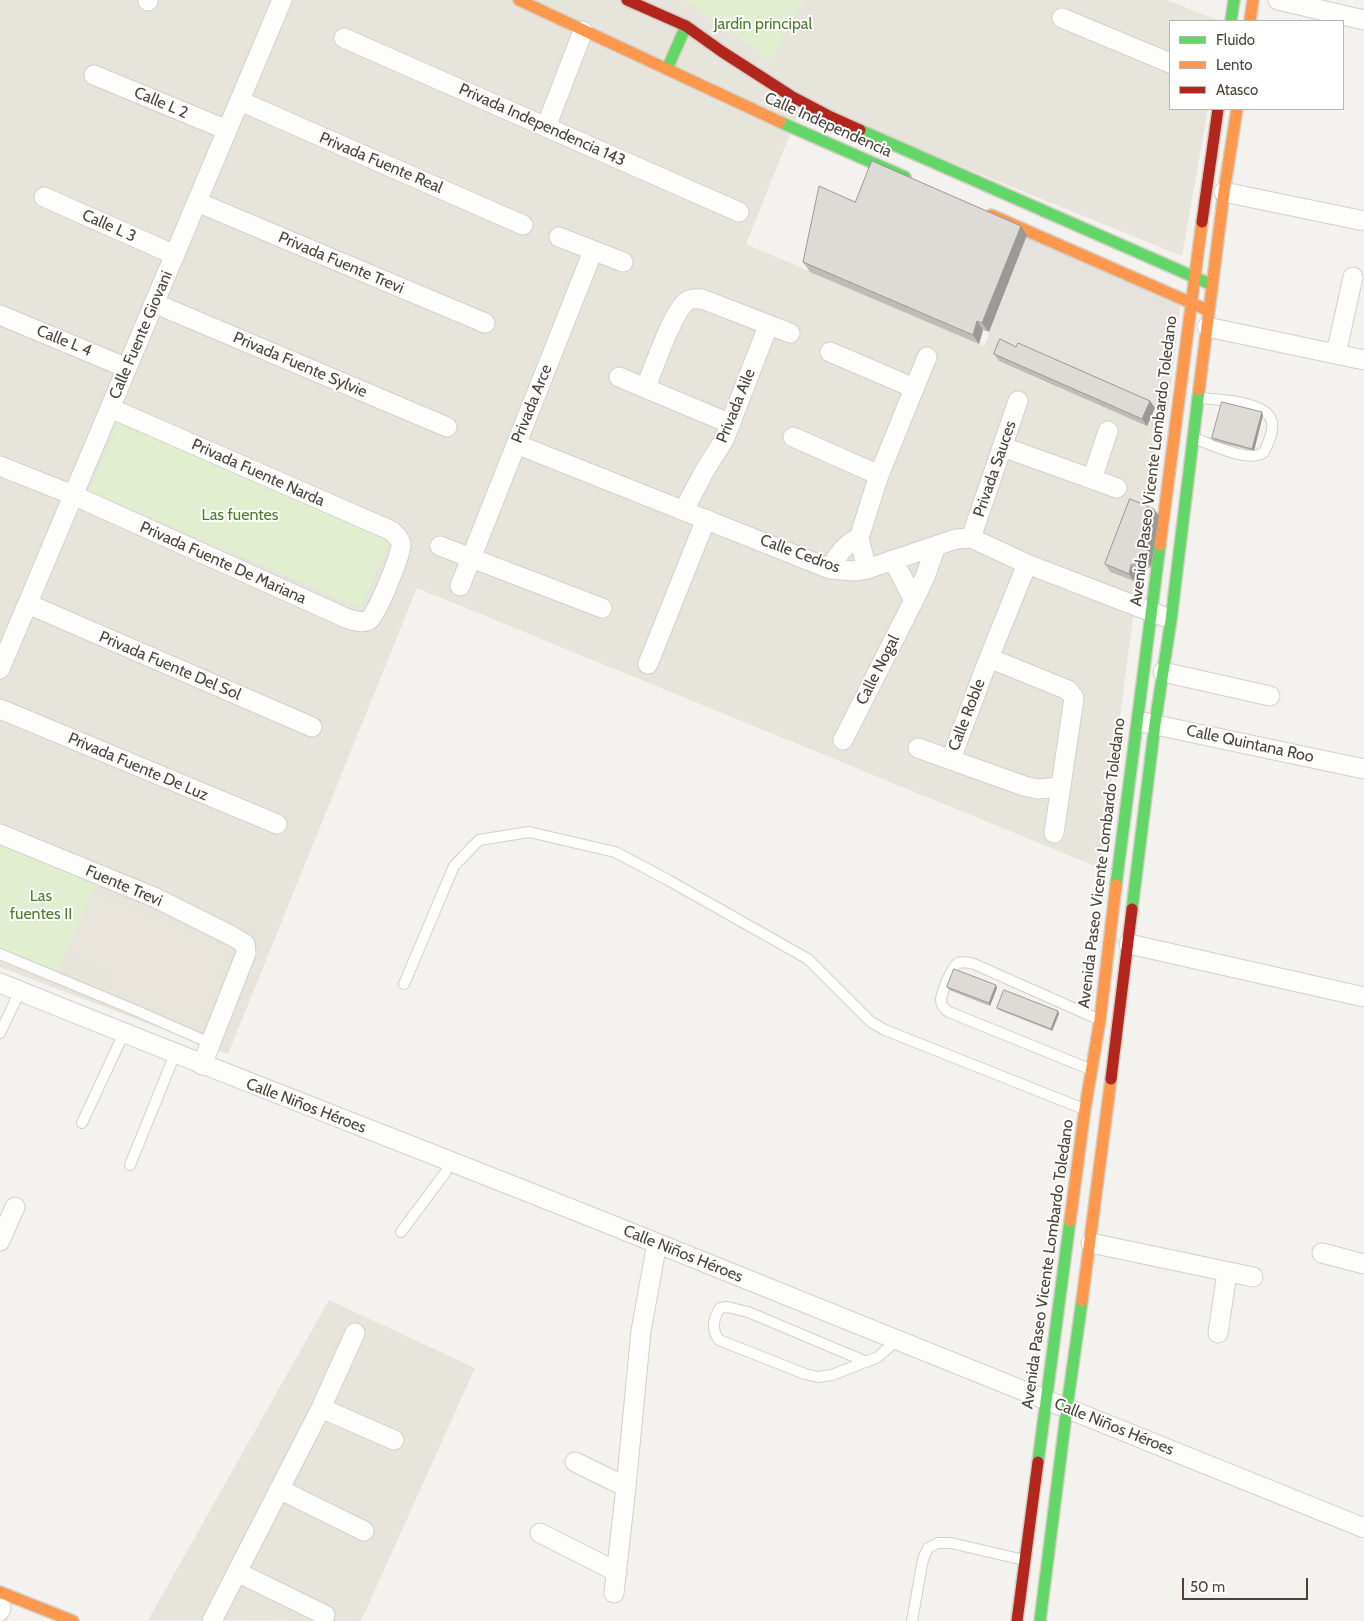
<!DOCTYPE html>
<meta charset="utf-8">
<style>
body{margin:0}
#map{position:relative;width:1364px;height:1621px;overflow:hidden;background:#f4f2ee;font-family:Cabin,sans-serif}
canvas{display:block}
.legend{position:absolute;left:1169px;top:20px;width:175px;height:90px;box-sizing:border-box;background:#fff;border:1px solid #b7b4b0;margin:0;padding:6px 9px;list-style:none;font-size:15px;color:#4b4439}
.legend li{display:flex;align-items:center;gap:10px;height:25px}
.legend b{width:25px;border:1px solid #b7b4b0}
.scale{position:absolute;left:1182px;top:1578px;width:126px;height:22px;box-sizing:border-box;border:2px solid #4b4439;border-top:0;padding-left:6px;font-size:15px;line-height:18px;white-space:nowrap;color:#4b4439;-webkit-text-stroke:4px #fff;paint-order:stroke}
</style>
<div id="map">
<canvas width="1364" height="1621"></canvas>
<ul class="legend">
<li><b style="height:6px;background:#63d668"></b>Fluido</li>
<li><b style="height:6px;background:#ff974d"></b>Lento</li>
<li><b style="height:6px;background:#b3261e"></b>Atasco</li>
</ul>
<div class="scale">50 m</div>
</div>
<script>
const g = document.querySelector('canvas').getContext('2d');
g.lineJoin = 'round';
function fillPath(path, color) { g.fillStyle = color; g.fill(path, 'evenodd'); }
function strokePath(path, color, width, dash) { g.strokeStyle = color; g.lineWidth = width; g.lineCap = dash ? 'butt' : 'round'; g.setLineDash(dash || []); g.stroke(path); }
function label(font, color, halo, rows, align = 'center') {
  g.font = font + ' Cabin,sans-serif'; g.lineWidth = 4; g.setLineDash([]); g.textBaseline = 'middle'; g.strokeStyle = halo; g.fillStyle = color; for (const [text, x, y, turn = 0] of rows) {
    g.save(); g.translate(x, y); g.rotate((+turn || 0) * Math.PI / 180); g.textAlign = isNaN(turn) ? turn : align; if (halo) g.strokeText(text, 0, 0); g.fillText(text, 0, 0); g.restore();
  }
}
fillPath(new Path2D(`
 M0 0H1167L1220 21H1170V109H1208L1182 256 803 102 746 244 1159 421 1100 868 417 588 228 1054 0 967Z
 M329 1300 475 1368 361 1621 148 1620Z`), '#e7e4dc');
fillPath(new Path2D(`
 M95 898 225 952 195 1022 112 988 120 971 73 948Z`), '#eae5da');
fillPath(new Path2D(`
 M685 0H803L771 60Z
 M118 423 391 539 361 608 89 491Z
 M0 842 98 882 57 970 0 948Z`), '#e1eecf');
fillPath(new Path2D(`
 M1027 235 1180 306 1168 410 1155 408 1002 355 984 347Z`), '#e6e3df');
const lane = new Path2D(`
 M1194 438C1211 444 1249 464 1264 452 1268 443 1274 432 1272 422 1267 400 1216 400 1198 398
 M0 954 130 1008 210 1043
 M404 984 454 866 479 840 529 832 615 852 668 880 808 959 871 1022 885 1030 1084 1109
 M0 1033 20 991
 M1092 1070 949 1012C944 1009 941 1004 941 999 942 992 952 966 958 963 963 961 969 963 974 964L1098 1019
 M82 1123 124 1033
 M130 1165 175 1054
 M401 1232 445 1173 450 1162
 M867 1362 748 1312 727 1307 720 1308C713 1319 711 1329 719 1340L805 1374 818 1377 832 1375 878 1357 897 1340
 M912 1621 923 1559 928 1548 938 1543H951L1024 1560`);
const street = new Path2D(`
 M1278 0 1364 20
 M148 1V0
 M1062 18 1170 63
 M344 38 739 212
 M94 75 227 130
 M240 101 523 225
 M546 127 583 31
 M1224 192 1364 221
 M44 197 175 255
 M197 202 485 323
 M559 237 623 262
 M154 303 447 427
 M0 315 127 368
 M1207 327 1364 360
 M830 352 914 388
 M1336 354 1353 277
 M619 377 731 424
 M646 387C653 369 673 311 687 301 691 298 696 299 702 299L790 333
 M793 437 879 475
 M516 444 830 569 854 571 867 569 956 539 971 538 1027 564 1162 616
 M1003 447 1117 488
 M0 466 73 495 346 618C352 620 362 624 369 620 377 614 402 553 401 544 400 538 395 535 392 531L110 408
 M1092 479 1108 431
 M684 510 705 470 724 440 768 326
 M971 538 1018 401
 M440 546 602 608
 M893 560 914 600
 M830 569C838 555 844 544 859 538
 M867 569 859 538 879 475 927 357
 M460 586 593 251
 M28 604 312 727
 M989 658 1068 690 1074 698 1054 833
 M648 664 706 519
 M0 669 282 0
 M1163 672 1270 696
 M0 709 277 824
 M1142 722 1364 769
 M843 740 914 600 925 577 936 546
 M918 748 1024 786 1038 789 1060 787
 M951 759 989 658 1027 564
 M0 834 156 898 232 936 245 944 246 953 244 958 202 1065
 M1129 944 1364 997
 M0 983C219 1072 440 1156 659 1244 894 1338 1129 1433 1364 1528
 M0 1241 15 1207
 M1091 1243 1253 1277
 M1322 1253 1364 1264
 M1218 1333 1227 1273
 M321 1408 394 1440
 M575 1462 626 1487
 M279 1489 364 1531
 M540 1533 617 1572
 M237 1572 325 1615
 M614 1593 626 1487 641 1331 657 1243
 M0 1611 1 1608
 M212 1621 321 1408 355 1333`);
const fast = new Path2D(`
 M1231 21 1234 0
 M667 69 686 26
 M780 122 905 177
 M860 130 1210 284
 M1116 885 1160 545
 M1132 909 1155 724 1171 620 1199 390
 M1038 1462 1070 1221
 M1040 1621 1067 1407 1082 1301`);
const slow = new Path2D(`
 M519 0 780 122
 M1250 21 1253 0
 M991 215 1205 309
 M1199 390 1224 192 1237 109
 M1160 545 1202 222
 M1070 1221 1085 1109 1100 1020 1116 885
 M1082 1301 1111 1079
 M0 1592 73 1621`);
const jam = new Path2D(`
 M627 0 686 26 721 51 791 96 831 117 860 130
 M1202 222 1218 109
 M1111 1079 1132 909
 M1017 1621 1038 1462`);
strokePath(lane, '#d2d0cb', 12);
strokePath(street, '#d2d0cb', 21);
strokePath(fast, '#d3cfc5', 14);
strokePath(slow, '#d3cfc5', 14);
strokePath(jam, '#d3cfc5', 14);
strokePath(lane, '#fdfdfc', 10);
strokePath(street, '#fdfdfc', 19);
strokePath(fast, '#63d668', 11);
strokePath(slow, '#ff974d', 11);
strokePath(jam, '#b3261e', 11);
fillPath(new Path2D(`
 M855 202 1027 235 989 332 983 330 979 344 810 272 803 262Z
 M1016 347 1150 401 1155 408 1147 426 999 361 994 354Z
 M1263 415 1254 451 1213 441 1212 438Z
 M1159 516 1151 567 1137 572 1134 581 1110 572 1105 564Z
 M947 987 997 988 990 1006 949 990Z
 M997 1008 1058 1011 1059 1014 1052 1031 999 1010Z`), '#bfbcb8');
fillPath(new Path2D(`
 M1021 226 1027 235 989 332 982 323Z
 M977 321 983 330 979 344 973 335Z
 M1150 401 1155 408 1147 426 1142 419Z
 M1262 412 1263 415 1254 451 1252 449Z
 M1154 509 1159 516 1151 567 1146 560Z
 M1131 565 1137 572 1134 581 1129 574Z
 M996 985 997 988 990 1006 989 1003Z
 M1058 1011 1059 1014 1052 1031 1051 1029Z`), '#9b9996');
const building = new Path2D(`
 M872 161 1021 226 982 323 977 321 973 335 803 262 819 186 855 202Z
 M1000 339 1016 347 1018 343 1150 401 1142 419 994 354Z
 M1222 402 1262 412 1252 449 1212 438Z
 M1130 499 1154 509 1146 560 1131 565 1129 574 1105 564Z
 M954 969 996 985 989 1003 947 987Z
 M1004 990 1058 1011 1051 1029 997 1008Z`);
fillPath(building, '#dedbd6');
strokePath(building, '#9b9996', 1);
label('16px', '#4a7f2a', '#fff', [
 ["Jardín principal",763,24],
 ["Las fuentes",240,515],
 ["Las",41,896],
 ["fuentes II",41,914]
]);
label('16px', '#4b4439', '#fff', [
 ["Calle L 2",161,103,23],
 ["Privada Independencia 143",542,125,24],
 ["Calle Independencia",828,125,24],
 ["Privada Fuente Real",381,163,23],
 ["Calle L 3",109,226,24],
 ["Privada Fuente Trevi",341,263,23],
 ["Calle Fuente Giovani",141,335,-67],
 ["Calle L 4",64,341,22],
 ["Privada Fuente Sylvie",300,365,23],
 ["Privada Arce",532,404,-68],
 ["Privada Aile",736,406,-68],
 ["Avenida Paseo Vicente Lombardo Toledano",1154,461,-83],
 ["Privada Sauces",995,469,-71],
 ["Privada Fuente Narda",258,473,24],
 ["Calle Cedros",800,554,20],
 ["Privada Fuente De Mariana",223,563,24],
 ["Privada Fuente Del Sol",170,666,23],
 ["Calle Nogal",878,670,-63],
 ["Calle Roble",967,715,-69],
 ["Calle Quintana Roo",1250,744,12],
 ["Privada Fuente De Luz",138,767,23],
 ["Avenida Paseo Vicente Lombardo Toledano",1102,863,-83],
 ["Fuente Trevi",124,886,23],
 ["Calle Niños Héroes",306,1106,21],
 ["Calle Niños Héroes",683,1254,22],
 ["Avenida Paseo Vicente Lombardo Toledano",1048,1264,-82],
 ["Calle Niños Héroes",1114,1427,22]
]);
</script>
